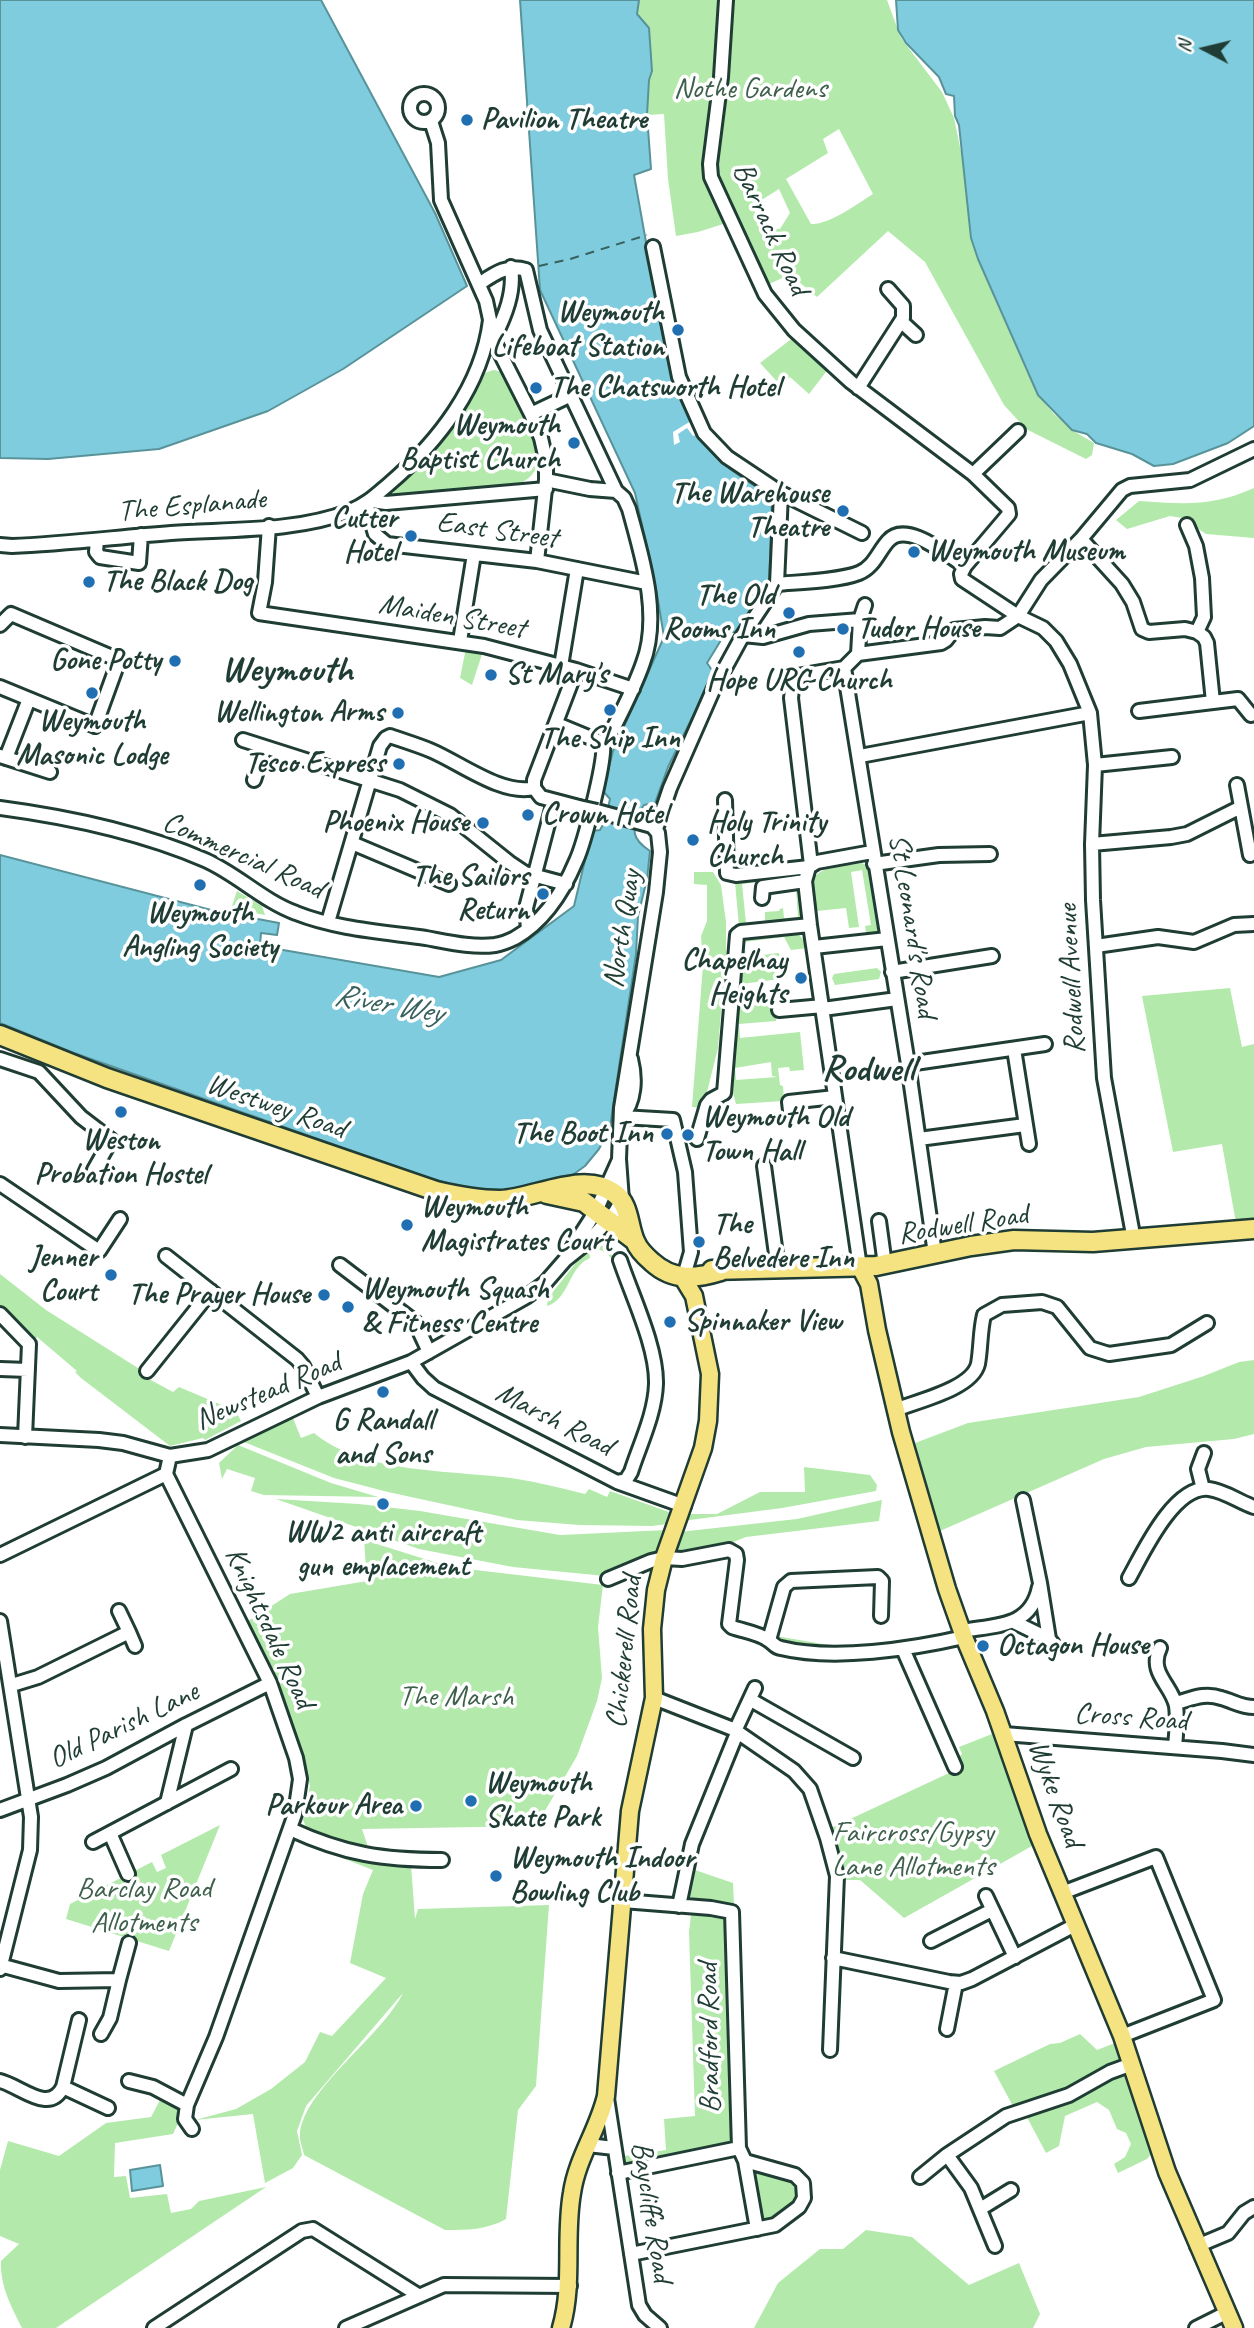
<!DOCTYPE html>
<style>
body{margin:0}
#map{position:relative;width:1254px;height:2328px;overflow:hidden;background:#fff;font-family:Caveat,sans-serif}
canvas{display:block}
.north{position:absolute;left:1170px;top:14px;width:70px;height:70px;-webkit-text-stroke:5px #fff;paint-order:stroke;rotate:277deg;font-size:19px;font-weight:700;line-height:28px;text-align:center;color:#1f3d34}
.north::after{content:'';display:block;margin:auto;width:24px;height:32px;background:#1f3d34;clip-path:polygon(50% 0,100% 100%,50% 72%,0 100%)}
</style>
<div id="map">
<canvas width="1254" height="2328"></canvas>
<div class="north">N</div>
</div>
<script>
const g = document.querySelector('canvas').getContext('2d');
g.lineJoin = 'round';
function fillPath(path, color) { g.fillStyle = color; g.fill(path, 'evenodd'); }
function strokePath(path, color, width, dash) { g.strokeStyle = color; g.lineWidth = width; g.lineCap = dash ? 'butt' : 'round'; g.setLineDash(dash || []); g.stroke(path); }
function label(font, color, halo, rows, align = 'center') {
  g.font = font + ' Caveat,sans-serif'; g.lineWidth = 7; g.setLineDash([]); g.textBaseline = 'middle'; g.strokeStyle = halo; g.fillStyle = color; for (const [text, x, y, turn = 0] of rows) {
    g.save(); g.translate(x, y); g.rotate((+turn || 0) * Math.PI / 180); g.textAlign = isNaN(turn) ? turn : align; if (halo) g.strokeText(text, 0, 0); g.fillText(text, 0, 0); g.restore();
  }
}
fillPath(new Path2D(`
 M639 0H887L901 38 942 92 954 118 964 166 977 258 1026 370 1038 395 1054 414 1072 430 1094 443 1092 455 1086 459 1026 429 1004 405 925 262 888 231 817 297 793 277 780 279 765 286 736 220 698 232 676 236 668 179 664 114 647 115 649 80 652 71 637 14ZM839 129 873 194C857 204 829 225 811 224L786 179 828 153 823 139ZM779 189 790 213 780 229 764 228 752 206Z
 M794 337 829 368 809 394 790 377 782 387 760 363Z
 M493 370C499 371 499 371 503 374 514 385 538 445 538 460 537 472 529 480 518 484L390 495C395 481 415 471 425 460 447 435 464 408 480 378L485 373Z
 M1254 488V538L1206 534 1182 518 1170 516 1127 529 1116 520 1139 501C1183 504 1212 507 1254 488Z
 M466 648H484L472 685 460 678Z
 M862 863 868 866 879 931 876 936 867 938 865 926 871 925 862 870 851 872 859 927 849 928 846 908 817 911C816 902 813 892 813 883 814 865 849 866 862 863Z
 M694 872H713L721 885 726 922V953L718 1048 703 1108 692 1107 703 965 701 936 707 921V885L694 884Z
 M757 877 758 882 742 884 746 923 765 921V912L779 911 780 909 783 908 784 918 798 917 796 889 799 888C805 894 804 909 802 917L794 922 739 927 735 882Z
 M237 891 262 906 265 915 231 909Z
 M782 934 784 937 790 934H798L804 940 808 948 791 950 784 937 744 942 746 957 779 953 781 968H786L787 978 742 984 744 996 775 994 776 1021 739 1024 740 1038 800 1032 804 1070 790 1071 789 1067 778 1068 780 1085 783 1086 784 1101 736 1104 732 1089 742 943 745 939ZM771 1062 772 1076 777 1077 736 1080 735 1068Z
 M877 968 881 972 879 979 835 985 832 978 834 974Z
 M1230 988 1242 1047 1254 1044V1222L1236 1223 1222 1144 1173 1152 1142 996Z
 M594 1244C608 1245 612 1253 615 1265 610 1254 602 1247 589 1250L590 1258C568 1267 570 1299 547 1306L548 1298 579 1259Z
 M0 1274 46 1310 149 1375 147 1378 173 1392 179 1387 236 1411 241 1421 205 1440 203 1438 170 1446 81 1378 75 1372 77 1371 37 1337 36 1339 0 1305Z
 M434 1319 442 1332 435 1335 427 1332 425 1325 428 1320Z
 M1254 1360V1434L1234 1439 1146 1447 1104 1459 940 1531 915 1443 968 1423 1139 1397 1204 1376 1239 1362Z
 M293 1418 301 1438 314 1433C364 1474 450 1470 511 1478 537 1482 561 1488 585 1494L589 1489 607 1497 610 1491 669 1512 667 1524 652 1526 579 1525 517 1520 388 1492 334 1478 244 1442Z
 M238 1445 331 1483 378 1497 264 1495 251 1491 255 1478 227 1469 222 1479 219 1463Z
 M804 1467 870 1475 877 1485 876 1491 782 1508 682 1521 684 1514H717L760 1492H805Z
 M276 1499 359 1504 420 1511 560 1535 667 1530 666 1539 655 1556 605 1576 513 1567 419 1549Z
 M882 1500 879 1521 746 1537 721 1547 678 1554 679 1532 797 1519Z
 M364 1540 450 1567 603 1585 598 1627 602 1678 597 1701 577 1756 536 1826 362 1829 373 1862 411 1865 415 1919 418 1909 549 1905 536 2086 518 2110 506 2219C487 2230 467 2230 445 2230L304 2155C303 2149 299 2140 300 2134 303 2090 382 2036 403 1993L306 2106 297 2131 302 2155 293 2168 265 2183 253 2114 195 2120 236 2109 271 2089 305 2062 320 2032 332 2036 386 1978 350 1963 363 1894 373 1870 337 1856 321 1832 307 1829 303 1820 310 1786 304 1755 275 1674 248 1621 290 1594 367 1581Z
 M776 1636 858 1650 780 1647 775 1639Z
 M992 1734 1032 1846 904 1918 860 1880H844L831 1828 962 1767 958 1758 962 1754 959 1747Z
 M220 1825 169 1951 66 1919 70 1904 152 1862 157 1872 166 1868 161 1855Z
 M692 1869 733 1883 734 1904 686 1900Z
 M691 1915 724 1917 728 1923 739 2146 625 2166 624 2156 666 2150 664 2119 695 2116 689 1932Z
 M1080 2034 1097 2050 1115 2043 1152 2153 1147 2159 1118 2173 1114 2164 1125 2157 1131 2144 1126 2133 1117 2129 1109 2110 1097 2102 1065 2116 1059 2146 1046 2153 1021 2106 1014 2108 994 2071 1050 2044 1060 2043Z
 M160 2100 178 2107 180 2119 173 2134 115 2143 114 2177 126 2176 130 2198 167 2194 171 2213 191 2209 199 2201 266 2187 56 2328H22C11 2306 0 2286 1 2261L19 2244 0 2236V2170L8 2141 59 2156 106 2123 151 2117Z
 M756 2168 778 2173 797 2183C803 2206 782 2218 762 2223L753 2171Z
 M866 2230 912 2237 969 2285 1019 2263 1040 2314 1033 2328H754L778 2283 820 2249H843Z`), '#b3e9ab');
const water = new Path2D(`
 M0 0H321L435 213 467 286 343 369 268 411 159 449 48 459 0 458Z
 M520 0H639L637 14 649 28 652 71 649 80 647 115 651 169 634 175 663 337 687 409 698 434 709 448 730 469 772 498 769 590 749 614 739 632H726L707 663 714 673 668 767 655 803 644 805 642 808C633 830 629 837 650 851L647 879 638 916 636 954 610 1127 599 1149 585 1166 567 1179 503 1193 471 1190 423 1176 74 1053 0 1023V855L215 911 279 923 277 935 261 933 260 946 439 977 501 960 574 906 592 831 600 830 605 821 610 799 603 791 613 751 664 637 657 594 635 493 540 290Z
 M896 0H1254V426L1228 443 1173 464 1154 466 1132 454 1096 443 1087 434 1072 430 1038 395 978 259 971 238 959 125 955 116 954 96 946 94 939 77 906 43 898 30Z
 M160 2165 163 2186 132 2191 130 2170Z`);
fillPath(water, '#7fccde');
strokePath(water, '#59939a', 2);
fillPath(new Path2D(`
 M691 421 698 434 693 436 687 428 678 434 680 442 674 445 673 432Z`), '#fff');
strokePath(new Path2D(`
 M539 266 570 259 647 235`), '#37615e', 2, [9, 7]);
const minor = new Path2D(`
 M726 0 721 77 710 164 711 177 765 294 794 330 851 382 973 474 1008 508 1009 514 965 566 961 574 962 579 1018 616 1043 628 1056 641 1070 664 1090 713 1095 765 1092 844 1093 900 1104 1078 1134 1240
 M410 108a14 14 0 1 1 28 0a14 14 0 1 1-28 0Z
 M431 121 438 143 441 200 486 301 495 343 531 414 541 438 546 460V480L537 561
 M653 247 679 377 704 433 727 457 781 493 862 533
 M901 323 904 324 916 335
 M494 338C505 316 515 292 511 267
 M858 388 903 318V306L888 289
 M531 414 571 395
 M973 474 1018 431
 M546 480 590 489 616 491
 M372 501 386 503 546 489
 M366 504 375 534 387 544 537 561 647 583
 M1187 525 1196 546 1202 578 1204 617 1197 632
 M269 526 265 582 259 613 484 646 576 670 633 689
 M1081 539 1122 584 1133 602 1142 629 1149 632 1185 629 1197 632 1204 637 1207 643 1213 702 1139 711
 M97 540 96 552 100 557 139 563 141 535
 M0 545 12 546C65 544 118 537 171 533 228 529 297 532 350 511 367 504 376 495 389 484 438 442 482 386 490 320
 M777 584C800 582 838 581 859 573 874 567 878 552 888 541 906 520 947 555 965 566
 M0 625 11 614 119 660 95 726 0 687
 M743 635 763 637 809 624 860 620
 M460 641 474 554
 M858 654 844 668 908 1064 935 1254
 M858 654 941 643 946 640 954 630 985 627 1000 628 1018 616 1041 580 1081 539 1122 490 1130 486 1190 480 1254 449
 M858 654 860 620 865 605
 M561 666 577 569
 M1213 702 1238 699 1251 715
 M557 724 603 743
 M243 740 400 790 450 815 510 863 525 873 566 884
 M0 756 50 772
 M860 756 1090 713
 M6 758 29 699
 M1095 765 1172 757
 M254 780 265 747
 M1237 785 1250 855
 M534 788V780L576 670
 M534 788 541 797 579 807
 M725 800 727 873 736 875 809 867 817 862 872 852
 M0 808C68 817 142 833 205 860 237 874 263 901 296 913 336 929 384 932 426 938 448 942 473 948 495 945 501 944 509 941 515 938 545 921 563 892 576 861 584 844 606 760 603 743L609 737C621 713 634 689 643 663 661 615 642 557 629 509L624 498 616 491 540 330 526 270C507 264 494 274 479 284
 M656 829 670 788 714 688 743 635 777 584 781 493
 M352 843 449 884
 M1092 844 1171 837 1187 834 1241 807
 M874 864 939 855 990 854
 M811 865 791 698 793 681 797 676 844 668
 M809 867 805 881 810 925 860 1267
 M762 898 763 887 805 881
 M328 922 380 746 386 738 390 736C404 741 418 745 432 751 460 763 503 796 534 788
 M528 929 526 908 554 801
 M1096 946 1158 937 1194 942 1234 925 1254 924
 M814 947 887 939
 M892 972 992 956
 M823 1009 897 999
 M779 1010 823 1006
 M1014 1049 1029 1144
 M0 1059 39 1072 81 1117 111 1140 94 1170
 M908 1064 1045 1044
 M622 1117 673 1120 685 1172 691 1252 686 1269
 M622 1117C635 1101 636 1079 631 1059
 M791 1119 789 1102 835 1097
 M697 1139 707 1105 711 1100 724 1093 737 935 741 932 810 925
 M919 1139 1025 1125
 M764 1166 778 1269
 M0 1184 99 1251 120 1219
 M879 1221 885 1265
 M166 1256 297 1359 303 1366 318 1397
 M567 1256 596 1211 618 1162
 M340 1265 415 1322 429 1352
 M0 1314 29 1344 25 1437
 M411 1362 423 1378 434 1388 617 1482 684 1506
 M0 1369 28 1370
 M147 1371 211 1291
 M895 1410C917 1401 972 1389 978 1364 981 1347 980 1331 984 1315L1002 1305 1042 1302 1057 1307 1090 1348 1109 1354 1171 1345 1207 1323
 M0 1435 99 1440 123 1443 170 1456 208 1450 318 1397 411 1362 526 1297 545 1283 565 1260 590 1240 615 1212 622 1200 619 1159 621 1108 656 892 660 852 658 833 652 826 597 811
 M170 1456 166 1474 270 1683 296 1758 300 1779 295 1814 216 2037 187 2105 185 2119 192 2129
 M617 1482 626 1480 631 1472C640 1444 655 1414 656 1384 657 1347 632 1296 620 1260
 M1203 1489 1198 1469 1204 1453
 M1023 1500 1040 1583 1049 1639 1053 1644
 M0 1555 166 1474
 M1129 1578C1143 1553 1174 1485 1209 1489 1225 1491 1239 1502 1254 1507
 M608 1579 651 1561 664 1558 682 1559 729 1550 736 1554 737 1560 729 1624 732 1627C743 1631 759 1633 768 1640 774 1643 774 1647 781 1648 833 1661 912 1649 964 1637
 M0 1621 31 1817 30 1850 0 1969
 M1014 1622 1049 1639
 M962 1631C995 1625 1031 1628 1039 1587
 M129 1632 135 1646
 M769 1640 784 1587 791 1581 878 1577 882 1581 881 1616
 M1160 1648C1148 1673 1172 1685 1176 1706 1178 1719 1176 1734 1175 1747
 M903 1649 955 1767
 M12 1685 38 1677 129 1632 119 1611
 M654 1698 733 1729 794 1771 810 1789 827 1838 837 1876 830 2050
 M751 1700 853 1758
 M1176 1703C1191 1699 1205 1692 1221 1698 1233 1701 1241 1707 1254 1707
 M735 1731 755 1688
 M1004 1734 1222 1751 1254 1755
 M167 1803 186 1725
 M0 1810 67 1785 106 1768 186 1725 270 1683
 M290 1829C344 1854 383 1860 442 1860
 M110 1833 128 1874
 M93 1842 231 1769
 M1062 1893 1156 1857 1214 2000 1122 2036
 M986 1896 1015 1957
 M623 1901 711 1908 732 1912 739 2148 745 2161 757 2229
 M679 1906 692 1844 737 1733
 M931 1941 992 1910
 M833 1958 949 1982 961 1983 972 1979 1075 1925
 M0 1965 59 1981 119 1980 129 1943
 M947 2029 956 1983
 M101 2034 110 2018 119 1980
 M0 2081C21 2086 49 2115 63 2087L79 2020
 M129 2081 153 2087 187 2105
 M63 2087 108 2108
 M607 2098 639 2305 645 2315 660 2328
 M588 2145 614 2148
 M618 2173 739 2148
 M920 2177 947 2155
 M980 2209 1011 2190
 M995 2246 971 2188 947 2155 1006 2116 1069 2095 1110 2072 1132 2064
 M1197 2246 1228 2233 1244 2213 1254 2207
 M631 2254 775 2225 799 2207 804 2198 803 2183 795 2175 745 2161
 M154 2328 302 2231 313 2229 418 2295
 M346 2328 444 2285 570 2286
 M1196 2328 1226 2313`);
const major = new Path2D(`
 M860 1267 869 1284 877 1330 901 1432 947 1589 964 1637 995 1711 1038 1834 1122 2036 1167 2172 1234 2328
 M561 2328C574 2284 564 2238 572 2193 577 2158 598 2130 606 2096L630 1811 654 1698 652 1629 656 1590 664 1558 703 1448 708 1421 710 1374 694 1296 683 1278`);
const highway = new Path2D(`
 M0 1035 107 1078 436 1191C457 1196 478 1200 500 1200 534 1199 584 1170 614 1193 630 1204 628 1226 635 1241 638 1249 645 1256 652 1262 673 1281 695 1279 721 1271
 M547 1194 584 1202 634 1240
 M712 1270 876 1266 971 1246 1014 1240 1093 1242 1254 1229`);
strokePath(minor, '#1f3d34', 18);
strokePath(major, '#1f3d34', 21);
strokePath(highway, '#1f3d34', 23);
strokePath(minor, '#fff', 12);
strokePath(major, '#f5e381', 16);
strokePath(highway, '#f5e381', 18);
const minorBridge = new Path2D(`
 M579 807 597 811`);
strokePath(minorBridge, '#1f3d34', 18, []);
strokePath(minorBridge, '#fff', 12);
for (const [x, y, r, color] of [
 [467,120,7,"#1f6fb2"],
 [678,330,7,"#1f6fb2"],
 [536,388,7,"#1f6fb2"],
 [574,443,7,"#1f6fb2"],
 [843,511,7,"#1f6fb2"],
 [411,536,7,"#1f6fb2"],
 [914,552,7,"#1f6fb2"],
 [89,582,7,"#1f6fb2"],
 [789,613,7,"#1f6fb2"],
 [843,629,7,"#1f6fb2"],
 [799,652,7,"#1f6fb2"],
 [175,661,7,"#1f6fb2"],
 [491,675,7,"#1f6fb2"],
 [92,693,7,"#1f6fb2"],
 [610,710,7,"#1f6fb2"],
 [398,713,7,"#1f6fb2"],
 [399,764,7,"#1f6fb2"],
 [528,815,7,"#1f6fb2"],
 [483,823,7,"#1f6fb2"],
 [693,840,7,"#1f6fb2"],
 [200,885,7,"#1f6fb2"],
 [543,894,7,"#1f6fb2"],
 [801,978,7,"#1f6fb2"],
 [121,1112,7,"#1f6fb2"],
 [667,1134,7,"#1f6fb2"],
 [688,1135,7,"#1f6fb2"],
 [407,1225,7,"#1f6fb2"],
 [699,1242,7,"#1f6fb2"],
 [111,1275,7,"#1f6fb2"],
 [324,1295,7,"#1f6fb2"],
 [348,1307,7,"#1f6fb2"],
 [670,1322,7,"#1f6fb2"],
 [383,1392,7,"#1f6fb2"],
 [383,1504,7,"#1f6fb2"],
 [983,1646,7,"#1f6fb2"],
 [471,1801,7,"#1f6fb2"],
 [416,1806,7,"#1f6fb2"],
 [496,1876,7,"#1f6fb2"]
]) { const dot = new Path2D(); dot.arc(x, y, r, 0, 2 * Math.PI); g.fillStyle = color; g.fill(dot); strokePath(dot, '#fff', 2.5); }
label('30px', '#3d5f4c', '#fff', [
 ["Nothe Gardens",750,89],
 ["The Marsh",456,1697],
 ["Faircross/Gypsy",913,1833],
 ["Lane Allotments",913,1867],
 ["Barclay Road",144,1889],
 ["Allotments",144,1923]
]);
label('bold 30px', '#1f3d34', '#fff', [
 ["Pavilion Theatre",481,120],
 ["Weymouth",664,313,"right"],
 ["Lifeboat Station",664,347,"right"],
 ["The Chatsworth Hotel",550,388],
 ["Weymouth",560,426,"right"],
 ["Baptist Church",560,460,"right"],
 ["The Warehouse",829,494,"right"],
 ["Theatre",829,528,"right"],
 ["Cutter",397,519,"right"],
 ["Hotel",397,553,"right"],
 ["Weymouth Museum",928,552],
 ["The Black Dog",103,582],
 ["The Old",775,596,"right"],
 ["Rooms Inn",775,630,"right"],
 ["Tudor House",857,629],
 ["Gone Potty",161,661,"right"],
 ["St Mary's",505,675],
 ["Hope URC Church",799,681,"center"],
 ["Wellington Arms",384,713,"right"],
 ["Weymouth",92,722,"center"],
 ["Masonic Lodge",92,756,"center"],
 ["The Ship Inn",610,739,"center"],
 ["Tesco Express",385,764,"right"],
 ["Crown Hotel",542,815],
 ["Phoenix House",469,823,"right"],
 ["Holy Trinity",707,823],
 ["Church",707,857],
 ["The Sailors",529,877,"right"],
 ["Return",529,911,"right"],
 ["Weymouth",200,914,"center"],
 ["Angling Society",200,948,"center"],
 ["Chapelhay",787,961,"right"],
 ["Heights",787,995,"right"],
 ["Weymouth Old",702,1118],
 ["Town Hall",702,1152],
 ["The Boot Inn",653,1134,"right"],
 ["Weston",121,1141,"center"],
 ["Probation Hostel",121,1175,"center"],
 ["Weymouth",421,1208],
 ["Magistrates Court",421,1242],
 ["The",713,1225],
 ["Belvedere Inn",713,1259],
 ["Jenner",97,1258,"right"],
 ["Court",97,1292,"right"],
 ["Weymouth Squash",362,1290],
 ["& Fitness Centre",362,1324],
 ["The Prayer House",310,1295,"right"],
 ["Spinnaker View",684,1322],
 ["G Randall",383,1421,"center"],
 ["and Sons",383,1455,"center"],
 ["WW2 anti aircraft",383,1533,"center"],
 ["gun emplacement",383,1567,"center"],
 ["Octagon House",997,1646],
 ["Weymouth",485,1784],
 ["Skate Park",485,1818],
 ["Parkour Area",402,1806,"right"],
 ["Weymouth Indoor",510,1859],
 ["Bowling Club",510,1893]
], 'left');
label('30px', '#1f3d34', '#fff', [
 ["Barrack Road",770,229,65],
 ["The Esplanade",192,506,-5],
 ["East Street",497,531,8],
 ["Maiden Street",452,617,10],
 ["Commercial Road",243,856,24],
 ["St Leonard's Road",912,926,81],
 ["North Quay",623,929,-81],
 ["Rodwell Avenue",1072,979,-93],
 ["Westwey Road",276,1107,19],
 ["Rodwell Road",963,1225,-9],
 ["Newstead Road",268,1392,-23],
 ["Marsh Road",554,1420,27],
 ["Knightsdale Road",269,1628,65],
 ["Chickerell Road",625,1652,-84],
 ["Cross Road",1131,1718,4],
 ["Old Parish Lane",124,1726,-26],
 ["Wyke Road",1055,1794,70],
 ["Bradford Road",710,2038,-91],
 ["Baycliffe Road",651,2212,81]
]);
label('italic 32px', '#37615e', '#fff', [
 ["River Wey",388,1005,10]
]);
label('bold 37px', '#1f3d34', '#fff', [
 ["Weymouth",287,671],
 ["Rodwell",868,1070]
]);
</script>
